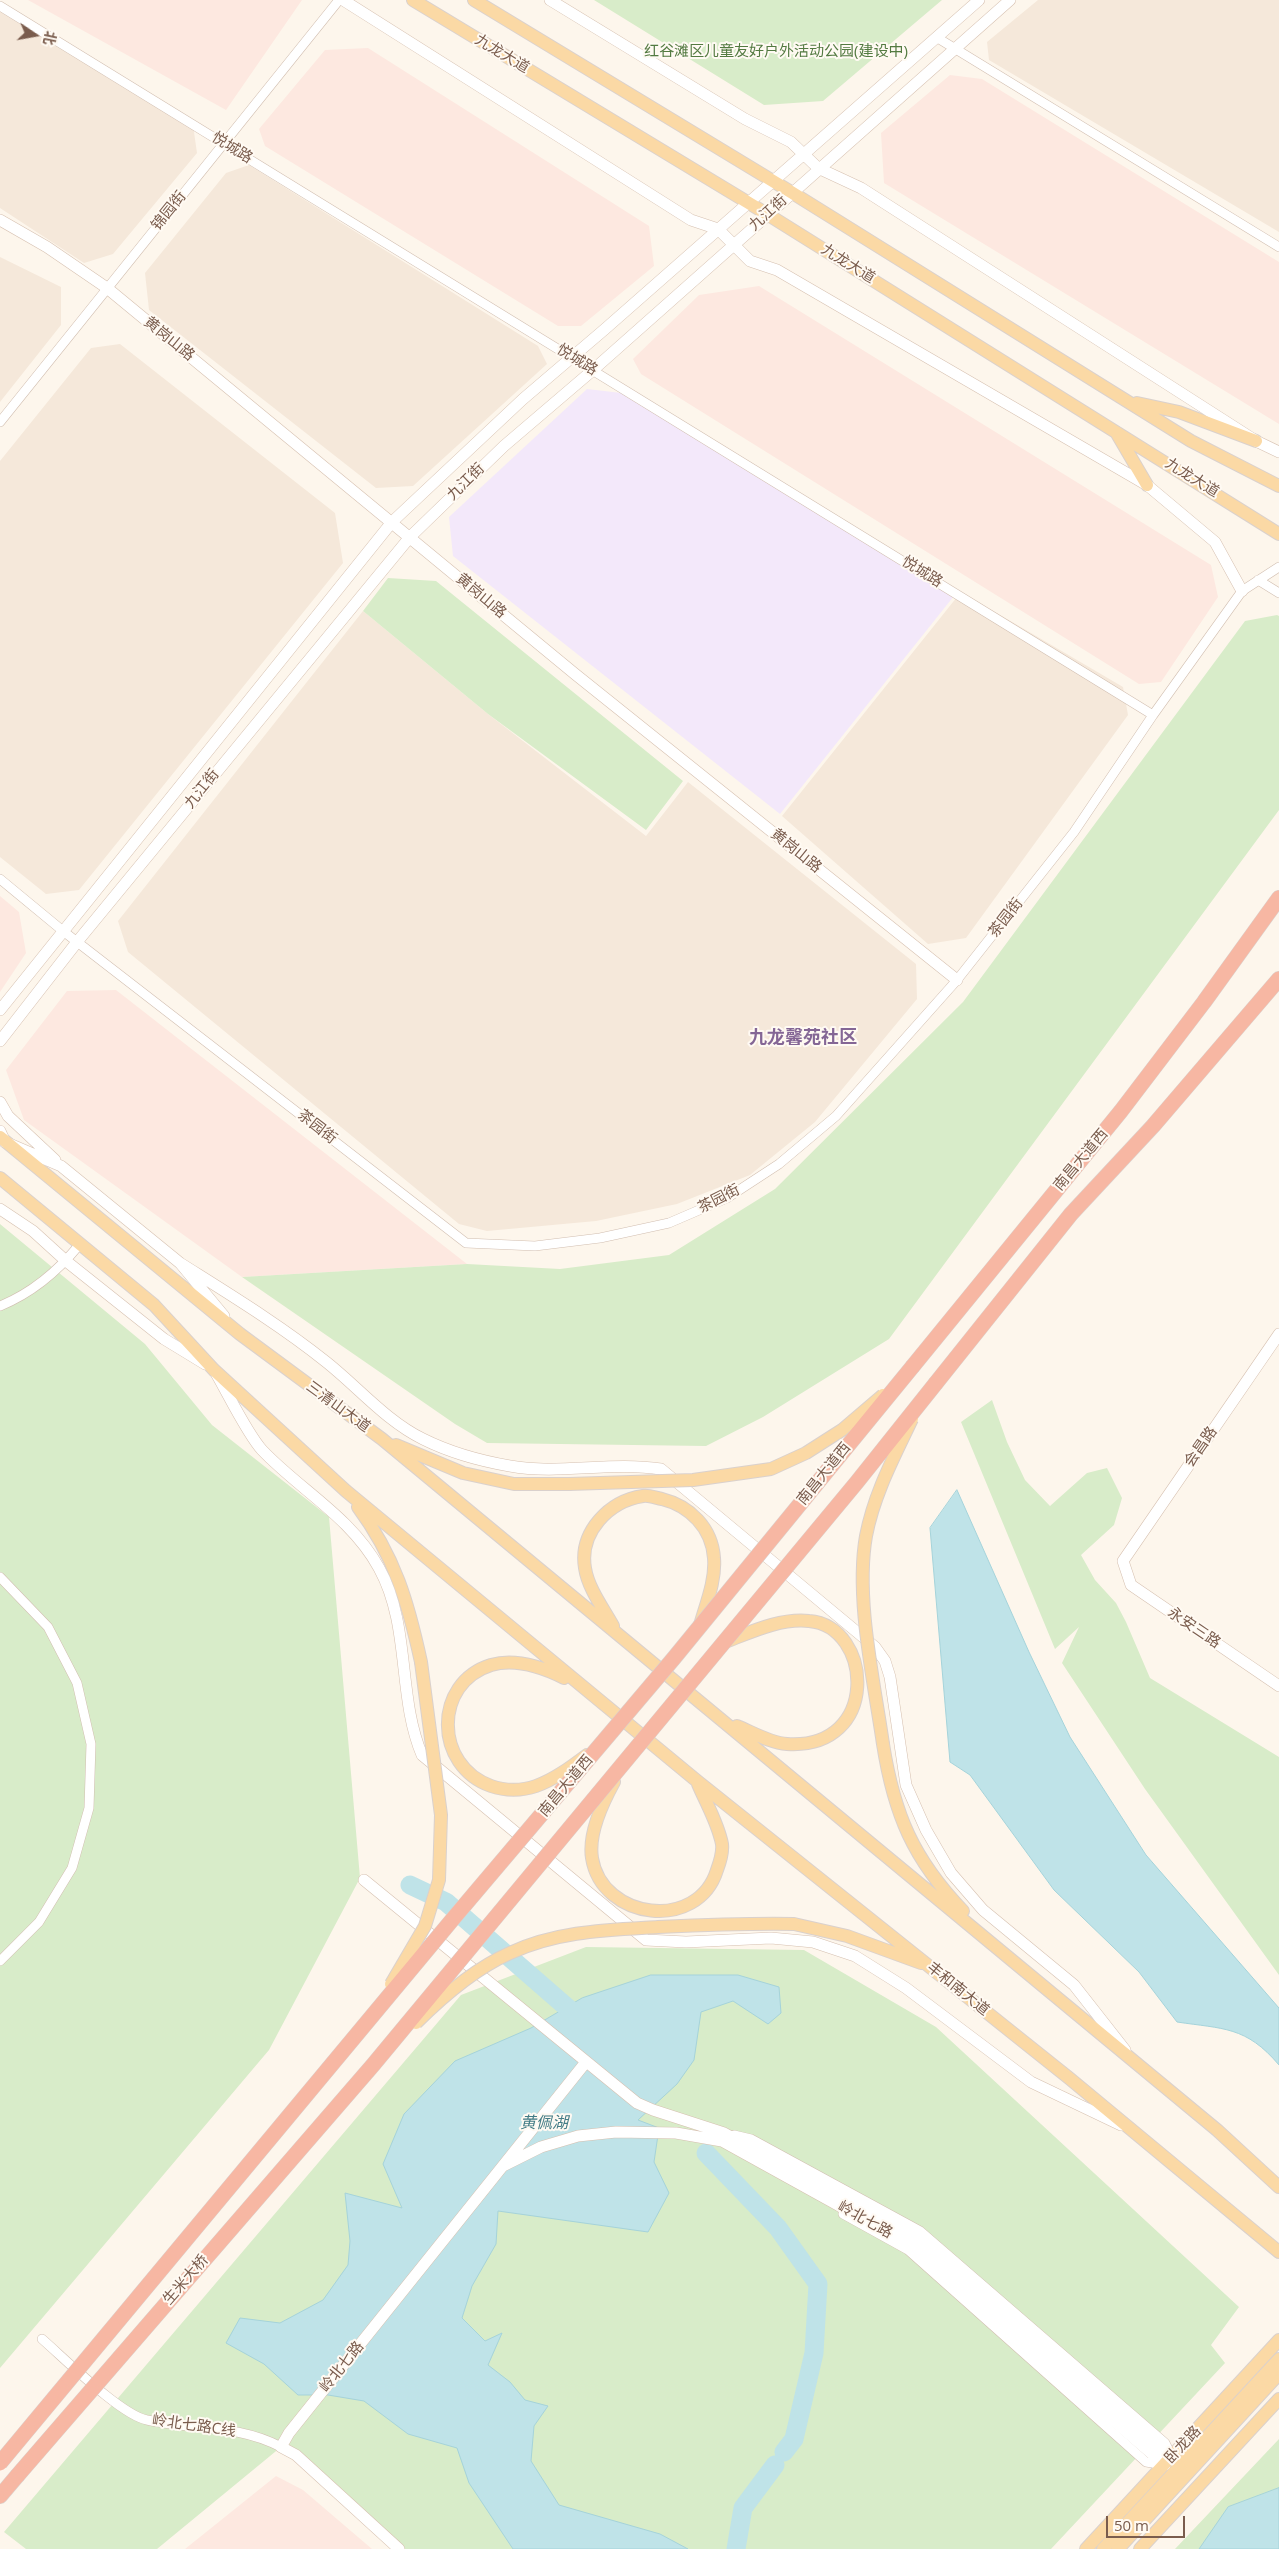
<!DOCTYPE html>
<meta charset="utf-8">
<style>
body{margin:0}
#map{position:relative;width:1279px;height:2549px;overflow:hidden;background:#fdf6ec;font-family:"Open Sans","Noto Sans SC",sans-serif}
canvas{display:block}
.north{position:absolute;left:10px;top:10px;width:50px;height:50px;-webkit-text-stroke:4px #fffaf3;paint-order:stroke;rotate:102deg;font-size:14px;font-weight:700;line-height:20px;text-align:center;color:#7a5c4d}
.north::after{content:'';display:block;margin:auto;width:18px;height:22px;background:#7a5c4d;clip-path:polygon(50% 0,100% 100%,50% 72%,0 100%)}
.scale{position:absolute;left:1106px;top:2516px;width:79px;height:22px;box-sizing:border-box;border:2px solid #7a5c4d;border-top:0;padding-left:6px;font-size:15px;line-height:18px;white-space:nowrap;color:#7a5c4d;-webkit-text-stroke:4px #fffaf3;paint-order:stroke}
</style>
<div id="map">
<canvas width="1279" height="2549"></canvas>
<div class="north">北</div>
<div class="scale">50 m</div>
</div>
<script>
const g = document.querySelector('canvas').getContext('2d');
g.lineJoin = 'round';
function fillPath(path, color) { g.fillStyle = color; g.fill(path, 'evenodd'); }
function strokePath(path, color, width, dash) { g.strokeStyle = color; g.lineWidth = width; g.lineCap = dash ? 'butt' : 'round'; g.setLineDash(dash || []); g.stroke(path); }
function label(font, color, halo, rows, align = 'center') {
  g.font = font + ' "Open Sans","Noto Sans SC",sans-serif'; g.lineWidth = 4; g.setLineDash([]); g.textBaseline = 'middle'; g.strokeStyle = halo; g.fillStyle = color; for (const [text, x, y, turn = 0] of rows) {
    g.save(); g.translate(x, y); g.rotate((+turn || 0) * Math.PI / 180); g.textAlign = isNaN(turn) ? turn : align; if (halo) g.strokeText(text, 0, 0); g.fillText(text, 0, 0); g.restore();
  }
}
fillPath(new Path2D(`
 M1038 0H1279V232L989 60 987 42Z
 M0 10 193 125 197 153 113 254 84 263 0 208Z
 M249 165 538 346 547 364 413 486 376 488 149 310 145 273 226 173Z
 M0 257 61 287V325L0 402Z
 M120 344 335 513 343 563 79 890 46 894 0 857V461L91 348Z
 M961 592 1123 687 1128 715 966 938 928 944 782 816Z
 M363 611 488 714 646 836 688 782 916 964 917 999 815 1122 750 1175 677 1204 596 1221 487 1231 459 1224 128 952 118 921Z`), '#f5e8da');
fillPath(new Path2D(`
 M28 0H302L226 110Z
 M368 48 649 226 654 266 581 326H558L265 146 259 129 325 50Z
 M950 75 982 79 1279 262V424L884 183 881 133Z
 M759 286 1211 565 1218 597 1161 682 1139 684 641 374 633 359 699 295Z
 M0 896 19 912 26 953 0 992Z
 M116 990 467 1264 242 1277 24 1120 6 1070 67 991Z
 M276 2476 303 2490 372 2549H185Z`), '#fde8e0');
fillPath(new Path2D(`
 M587 389 630 394 958 591 780 814 453 556 449 517Z`), '#f3e8fa');
fillPath(new Path2D(`
 M594 0H942L823 101 764 105Z
 M388 578 436 581 683 781 646 830 488 714 363 611Z
 M1277 615 1279 616V810L889 1339 763 1417 706 1446 487 1443 455 1424 242 1277 467 1264 560 1269 669 1255 775 1189 963 1002 1245 621Z
 M0 1224 145 1344 212 1425 329 1517 360 1878 269 2050 0 2368Z
 M992 1400 1007 1442 1025 1480 1050 1506 1087 1473 1107 1468 1122 1498 1114 1525 1081 1555 1095 1580 1116 1603 1126 1622 1150 1678 1279 1757V1975L1145 1789 1062 1663 1079 1627 1055 1649 961 1422Z
 M586 1947 804 1950 936 2027 1239 2307 1211 2345 1225 2363 1051 2549H399L281 2447 157 2549H26L4 2532 461 1995Z
 M1279 2439V2549H1175Z`), '#d8ecc9');
const water = new Path2D(`
 M957 1490 1029 1652 1070 1737 1146 1855 1279 2008V2065C1246 2026 1223 2029 1177 2022L1139 1972 1054 1890 970 1775 950 1762 930 1528Z
 M651 1975H738L779 1987 781 2013 768 2024 733 2001 701 2012 694 2060 677 2084 638 2120 659 2128 654 2162 669 2193 648 2232 498 2211 496 2244 472 2286 462 2318 485 2341 502 2333 488 2365 510 2382 525 2400 548 2406 534 2426 531 2461 559 2505 660 2534 688 2549H513L469 2483 457 2448 408 2434 364 2401 328 2395H298L264 2364 226 2343 240 2318 280 2323 323 2300 348 2265 350 2241 345 2193 402 2208 383 2164 404 2114 455 2061 531 2028 582 1998Z
 M1279 2488V2549H1199L1228 2507Z`);
fillPath(water, '#bfe3e8');
strokePath(water, '#a5d3da', 1);
strokePath(new Path2D(`
 M410 1885 446 1902 586 2024
 M706 2153 778 2228 818 2284 814 2353 794 2439 784 2452
 M736 2549 743 2508 775 2465`), '#bfe3e8', 19);
const street = new Path2D(`
 M0 6 1153 715
 M936 37 1279 247
 M0 422 339 0
 M1258 580 1279 593
 M0 879 63 931 466 1243 535 1246 600 1238 669 1223 727 1198 779 1164 836 1116 957 980 1074 832 1153 715 1242 591 1279 567
 M0 1306C32 1293 58 1271 80 1244
 M0 1577 48 1627 77 1683 91 1744 89 1808 72 1868 39 1922 0 1961
 M734 2135 751 2139 920 2231 1165 2443 1172 2457
 M843 2214 908 2250 1146 2462 1165 2465
 M42 2339C65 2359 121 2415 147 2420 193 2430 237 2424 281 2447`);
const secondary = new Path2D(`
 M343 0 691 220 718 229 750 261 777 270 1147 485 1215 542 1242 591
 M550 0 745 119 791 142 818 168 861 188 1256 441 1279 452
 M0 220 47 247 107 288 575 674 957 980
 M0 1010 392 522 523 399 605 329 979 0
 M0 1041 77 942 410 537 504 446 593 370 1010 0
 M0 1102 8 1116 55 1160
 M0 1131 5 1142 61 1166 180 1263 224 1316
 M0 1209 33 1231 66 1261 164 1339 205 1364
 M180 1263C229 1294 280 1325 325 1361 357 1386 386 1421 423 1439 449 1452 481 1461 510 1466 560 1475 611 1461 661 1469L875 1647 885 1661 890 1677 906 1785 926 1830 951 1873 983 1910 1074 1985 1125 2050
 M1279 1334 1123 1561 1131 1585 1279 1686
 M217 1375C228 1394 248 1435 262 1450 300 1490 351 1517 379 1568 411 1626 397 1696 422 1755L646 1940 686 1942 771 1938 813 1942 855 1956 906 1988 1031 2082 1121 2125
 M364 1880 637 2103 653 2110 724 2133 914 2237 1172 2458
 M503 2166 541 2147 578 2136 616 2132 676 2133 722 2141 910 2245 1165 2465
 M399 2549 296 2455 281 2447 289 2433 586 2062`);
const primary = new Path2D(`
 M413 0 767 214 1279 534
 M474 0 791 192 1191 441 1279 486
 M1137 403 1179 412 1256 441
 M1116 432 1147 485
 M0 1137 240 1334 382 1439 1217 2130 1279 2187
 M0 1178 154 1305 214 1370 346 1491 697 1781 1069 2078 1279 2252
 M396 1445 463 1473 514 1484H569
 M358 1507C395 1557 408 1602 421 1662
 M613 1626C603 1608 588 1588 585 1568 579 1532 609 1501 643 1496 649 1495 656 1498 662 1499 690 1506 712 1528 714 1558 716 1580 706 1604 700 1625
 M725 1642C751 1632 780 1618 809 1621 873 1626 881 1750 787 1744 770 1743 752 1732 737 1726
 M564 1678C542 1667 516 1658 491 1665 433 1683 434 1766 491 1786 505 1791 522 1791 536 1786 555 1779 571 1767 587 1755
 M883 1744C894 1814 913 1859 963 1911
 M614 1782C603 1802 588 1833 592 1858 602 1920 698 1932 717 1870 720 1862 723 1852 722 1844 718 1823 706 1803 698 1784
 M794 1924 847 1936 921 1963
 M1086 2549 1279 2340
 M1103 2549 1279 2359
 M1118 2549 1279 2374
 M1140 2549 1279 2399`);
const highway = new Path2D(`
 M913 1366 1121 1111 1204 1002 1279 898
 M936 1383 1071 1214 1153 1126 1279 979
 M0 2496 17 2476`);
strokePath(street, '#d1beb0', 10);
strokePath(secondary, '#d6c0b0', 12);
strokePath(primary, '#dad1cd', 14);
strokePath(highway, '#dad1cd', 16);
strokePath(street, '#fff', 9);
strokePath(secondary, '#fff', 11);
strokePath(primary, '#fbd9a5', 12);
strokePath(highway, '#f7b7a3', 15);
const primaryBridge = new Path2D(`
 M569 1484 693 1480 771 1469 806 1453 842 1430 883 1395
 M883 1744C874 1681 855 1598 866 1536 874 1494 894 1457 912 1419
 M391 1984 425 1926 439 1880 441 1815 421 1662
 M416 2023C443 1996 474 1969 510 1953 557 1931 607 1930 658 1927 703 1925 749 1923 794 1924`);
const highwayBridge = new Path2D(`
 M0 2463 452 1920 674 1658 913 1366
 M17 2476 373 2065 857 1482 936 1383`);
strokePath(primaryBridge, '#dad1cd', 14, []);
strokePath(highwayBridge, '#dad1cd', 16, []);
strokePath(primaryBridge, '#fbd9a5', 12);
strokePath(highwayBridge, '#f7b7a3', 15);
label('15px', '#537a41', '#fffaf3', [
 ["红谷滩区儿童友好户外活动公园(建设中)",776,52]
]);
label('15px', '#7a5c4d', '#fffaf3', [
 ["九龙大道",502,54,31],
 ["悦城路",232,148,32],
 ["锦园街",169,211,-51],
 ["九江街",768,213,-42],
 ["九龙大道",848,264,32],
 ["黄岗山路",169,339,39],
 ["悦城路",577,360,32],
 ["九龙大道",1192,478,32],
 ["九江街",466,482,-44],
 ["悦城路",922,572,32],
 ["黄岗山路",481,596,40],
 ["九江街",202,789,-51],
 ["黄岗山路",796,851,39],
 ["茶园街",1006,918,-52],
 ["茶园街",317,1127,38],
 ["南昌大道西",1081,1160,-50],
 ["茶园街",719,1199,-27],
 ["三清山大道",338,1407,36],
 ["会昌路",1201,1447,-55],
 ["南昌大道西",824,1474,-51],
 ["永安三路",1194,1628,34],
 ["南昌大道西",566,1786,-50],
 ["丰和南大道",958,1989,39],
 ["岭北七路",865,2220,29],
 ["生米大桥",186,2280,-49],
 ["岭北七路",342,2367,-51],
 ["岭北七路C线",194,2426,8],
 ["卧龙路",1183,2445,-47]
]);
label('italic 16px', '#437c86', '#fffaf3', [
 ["黄佩湖",544,2123]
]);
label('bold 18px', '#846695', '#fffaf3', [
 ["九龙馨苑社区",803,1038]
]);
</script>
